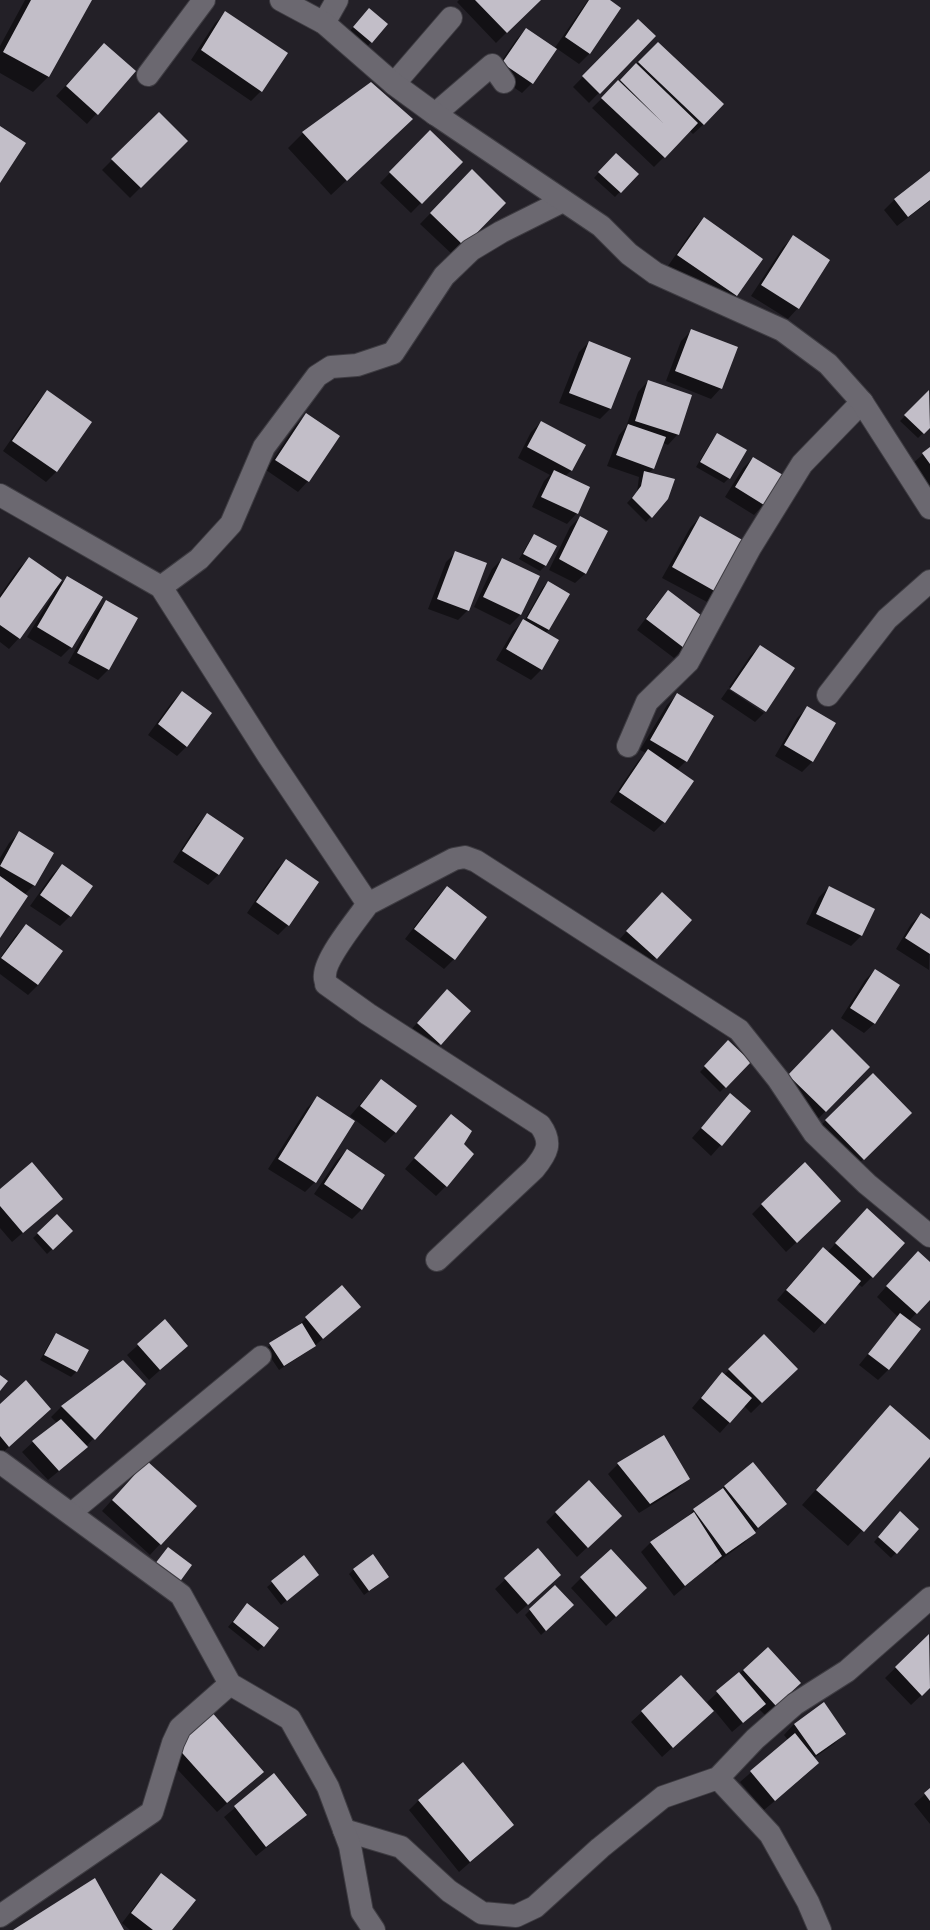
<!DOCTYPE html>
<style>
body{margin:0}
canvas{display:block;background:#232027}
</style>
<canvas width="930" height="1930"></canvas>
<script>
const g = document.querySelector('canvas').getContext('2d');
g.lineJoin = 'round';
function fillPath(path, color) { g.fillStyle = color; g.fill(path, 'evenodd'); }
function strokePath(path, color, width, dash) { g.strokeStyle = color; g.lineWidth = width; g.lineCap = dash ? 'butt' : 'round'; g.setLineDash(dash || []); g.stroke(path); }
fillPath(new Path2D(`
 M25 0H91L48 77 33 92 0 73V46Z
 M459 0H539L496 43 457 2Z
 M588 0H608L620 8 589 54 579 64 556 48 532 83 522 93 493 73 516 40 526 29 554 49Z
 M226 13 261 91 251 101 191 60 215 23Z
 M364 14 371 42 367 47 349 32Z
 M638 20 654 36 589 103 573 87Z
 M104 44 135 71 87 124 56 96Z
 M648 53 704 124 693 134 690 131 654 167 592 108Z
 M159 113 187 141 130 198 102 170Z
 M303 133H397L331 195 288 148Z
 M420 142 461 162 411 213 380 183Z
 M611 159 637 174 615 197 594 178Z
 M930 172V201L897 226 884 210 894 200Z
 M462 181 464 246 454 256 420 224Z
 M704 218 761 259 736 296 726 306 668 266 694 228Z
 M793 237 829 260 798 308 788 319 751 296 783 247Z
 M691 331 721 388 711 399 666 381 681 341Z
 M589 342 630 358 610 409 600 419 559 403 579 352Z
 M648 381 678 434 668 445 663 443 653 469 649 473 667 498 646 522 627 503 637 492 639 477 607 466 619 435 626 427 638 392Z
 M47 392 90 422 56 472 46 482 3 451 37 402Z
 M929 392 930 426 918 438 900 421Z
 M306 415 308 481 298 492 266 470 296 425Z
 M541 422 584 445 571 471 565 476 577 513 567 524 532 507 544 481 550 475 518 458 531 432Z
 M718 434 729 478 724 483 696 467 713 439Z
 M930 448V487L912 464Z
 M753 458 764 504 754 515 725 497 743 468Z
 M580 517 586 573 575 583 549 570 570 527Z
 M700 517 717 592 707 602 662 578 690 528Z
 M535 535 556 547 545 566 540 571 519 559 530 540Z
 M456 552 468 610 458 620 428 609 446 562Z
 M30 558 58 586 68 577 71 647 61 657 27 637 54 593 53 592 19 638 9 649 0 642V595L19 568Z
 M502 559 538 577 520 615 510 625 474 607 492 569Z
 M548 582 549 630 545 633 558 641 541 670 531 680 496 660 513 631 524 621 543 587Z
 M669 592 684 648 674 658 637 630 658 602Z
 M106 601 137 618 108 670 98 680 68 663 96 612Z
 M760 646 794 668 765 713V710L729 687 750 656Z
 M728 689 764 713 755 722 721 699Z
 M182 692 187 746 177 756 148 735 172 702Z
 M677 695 686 761 677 770 664 822 654 832 610 802 638 761 646 753 640 750 667 705Z
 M807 708 812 762 802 772 775 756 797 718Z
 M207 815 242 838 218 875 208 885 173 862 197 825Z
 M19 833 34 885 25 894 0 936V858L9 843Z
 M286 860 288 925 278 935 247 913 276 870Z
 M62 865 70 916 60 926 30 906 52 875Z
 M447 887 486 917 454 959 444 969 405 939 437 897Z
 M829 887 874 909 861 936 851 946 806 924 819 897Z
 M652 903 691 920 646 968 617 942Z
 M921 914 930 920 929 970 896 949 911 924Z
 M27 925 62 952 38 985 28 995 0 974V958L16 935Z
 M875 970V1023L864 1033 841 1018 865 980Z
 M437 1001 469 1012 430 1054 407 1034Z
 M832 1031 869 1067 815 1122 778 1086Z
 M728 1042 750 1062 720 1092 700 1072Z
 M873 1074 911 1113 853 1169 816 1130Z
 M381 1080 415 1107 395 1133 385 1143 350 1116Z
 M730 1095 750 1112 711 1156 692 1138Z
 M317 1098 315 1182 305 1192 268 1169 307 1108Z
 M452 1115 463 1144 446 1186 436 1196 405 1169Z
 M347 1150 362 1209 352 1219 314 1194 337 1160Z
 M0 1191 62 1199 12 1242 0 1228Z
 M762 1204 830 1211 786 1252 752 1214Z
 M57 1215 71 1231 47 1254 33 1238Z
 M857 1219 872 1277 862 1287 858 1284 814 1333 777 1300 812 1259 823 1249 827 1253Z
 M908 1262 930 1263V1298L909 1321 919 1329 888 1370 878 1380 859 1365 898 1317 877 1297Z
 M342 1287 359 1307 310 1350 279 1370 265 1349 295 1328Z
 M165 1321 176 1356 149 1380 127 1355Z
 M57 1334 76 1372 71 1377 40 1360 52 1339Z
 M764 1335 796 1369 751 1413 744 1406 720 1433 692 1408 712 1384 722 1374 724 1375Z
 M123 1361 145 1384 76 1457 48 1480 22 1452 33 1442 57 1423 51 1417 61 1407Z
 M0 1405 40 1419 0 1455Z
 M890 1407 930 1442V1456L848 1546 802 1505Z
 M618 1464 688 1478 678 1489 639 1513 608 1474Z
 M137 1472 195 1506 150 1555 102 1511Z
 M725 1486 786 1504 754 1532 744 1543 715 1564 714 1562 674 1596 641 1552 651 1542 683 1521 694 1510Z
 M556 1512 610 1526 577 1557 546 1522Z
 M895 1518 918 1529 891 1558 874 1542Z
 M537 1550 550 1585 517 1614 495 1589Z
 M304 1556 318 1575 281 1605 267 1587Z
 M354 1569 383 1581 364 1595 349 1574Z
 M581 1578 636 1598 606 1626 571 1588Z
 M247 1604 263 1646 258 1651 228 1627Z
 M573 1605 541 1635 525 1615 530 1610Z
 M929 1635 930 1687 911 1705 885 1678Z
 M768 1648 790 1693 766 1716 759 1709 732 1732 714 1710 662 1757 631 1722 681 1676 710 1709 712 1708 707 1702Z
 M210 1711 263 1772 217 1812 165 1756Z
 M794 1724 844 1734 834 1744 814 1758 818 1763 808 1773 764 1810 740 1782 788 1740 784 1735Z
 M274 1775 306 1815 256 1856 224 1817Z
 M930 1790V1824L914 1804Z
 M419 1800 513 1825 459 1872 409 1810Z
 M161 1875 171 1930H130L122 1923 151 1885Z`), '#0007');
fillPath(new Path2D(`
 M31 0H92L49 77 3 52Z
 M475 0H541L507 33Z
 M589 0H610L621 8 590 54 565 37Z
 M369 8 388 24 372 43 353 27Z
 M225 11 288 53 262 92 201 50Z
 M638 19 656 36 600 94 582 76Z
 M526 28 557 49 533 84 502 63Z
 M658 42 724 104 704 125 638 62Z
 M104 43 136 71 98 115 66 86Z
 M636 63 698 123 665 158 601 98 618 80 663 123 620 80Z
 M371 82 413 119 347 181 302 132Z
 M159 112 188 141 141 188 111 159Z
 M0 126 26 143 0 183Z
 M430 130 463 162 422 204 389 172Z
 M616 153 639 174 621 193 598 172Z
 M472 169 506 203 464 246 430 213Z
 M930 171V200L908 217 894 199Z
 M704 217 763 259 737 296 677 255Z
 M793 235 830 260 799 309 761 285Z
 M691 329 738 347 722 389 675 371Z
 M589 341 631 358 611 409 569 393Z
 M648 380 692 395 679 435 635 421Z
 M47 390 92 422 57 472 12 441Z
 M929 390 930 428 924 434 904 415Z
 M306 413 340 436 309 482 275 460Z
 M541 421 586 445 572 471 527 447Z
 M628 424 666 437 654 469 616 455Z
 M717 433 747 450 730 479 700 462Z
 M930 447V464L922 453Z
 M753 457 783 475 764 505 735 487Z
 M554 470 590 487 578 514 541 497Z
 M644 471 675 479 668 499 652 518 632 498 641 486Z
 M580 516 608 531 586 574 559 559Z
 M700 516 746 542 718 593 672 567Z
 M534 534 557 546 546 566 523 554Z
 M455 551 487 563 469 611 437 599Z
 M29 557 62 580 20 639 0 625V598Z
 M502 558 540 576 521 615 483 597Z
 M67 576 103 597 72 648 37 627Z
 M548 581 570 594 549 630 527 618Z
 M668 590 706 619 684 648 646 619Z
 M106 600 138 618 109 670 77 653Z
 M523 619 559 640 542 670 506 649Z
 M760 645 795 668 766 712 730 689Z
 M182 691 212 713 187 747 158 724Z
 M677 693 714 716 687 762 650 740Z
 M807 706 836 723 813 762 784 745Z
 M648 749 694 781 665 823 619 792Z
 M207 813 244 838 219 875 182 851Z
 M19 831 54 853 35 886 0 866Z
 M286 859 319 882 289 926 256 902Z
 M62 864 93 886 71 917 40 895Z
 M0 876 28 896 0 938Z
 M447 886 487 917 455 960 414 929Z
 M829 886 875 909 862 936 816 914Z
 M662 892 692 920 657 959 626 931Z
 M921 913 930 919V954L905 938Z
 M26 924 63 951 38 985 1 958Z
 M875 969 900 985 875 1024 850 1008Z
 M447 989 471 1011 441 1045 417 1023Z
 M832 1029 870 1067 826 1112 788 1075Z
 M728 1040 751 1062 726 1088 704 1066Z
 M873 1073 912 1113 864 1160 825 1120Z
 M381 1079 417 1106 396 1133 360 1106Z
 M730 1093 751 1111 722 1146 701 1128Z
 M317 1096 355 1121 316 1183 278 1159Z
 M451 1114 472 1131 464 1144 474 1154 447 1187 414 1158Z
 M347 1149 385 1175 362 1210 324 1184Z
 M32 1162 63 1199 23 1233 0 1206V1189Z
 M805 1162 841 1201 797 1243 761 1204Z
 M867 1208 905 1243 873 1278 835 1243Z
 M57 1214 73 1231 53 1250 37 1233Z
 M823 1247 861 1281 825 1324 786 1290Z
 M918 1251 930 1262V1300L917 1314 886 1286Z
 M342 1285 361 1307 323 1339 305 1317Z
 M900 1313 921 1329 889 1370 868 1354Z
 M165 1319 188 1346 160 1370 137 1344Z
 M302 1323 316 1346 284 1366 269 1343Z
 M56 1333 89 1350 77 1372 44 1355Z
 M764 1334 798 1369 762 1403 728 1369Z
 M123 1360 146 1384 95 1440 61 1406Z
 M722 1372 752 1398 730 1423 701 1398Z
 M0 1375 8 1381 0 1391Z
 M26 1380 51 1409 9 1447 0 1436V1404Z
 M890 1405 930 1440V1457L864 1532 816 1490Z
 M61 1419 88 1447 59 1471 32 1441Z
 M664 1435 690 1479 650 1504 617 1463Z
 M147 1461 197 1506 161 1545 112 1500Z
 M753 1462 787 1504 758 1528 724 1486Z
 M589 1480 622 1516 588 1548 555 1512Z
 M723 1488 756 1533 726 1554 693 1509Z
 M900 1511 919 1529 897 1554 878 1537Z
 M694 1512 722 1556 685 1586 650 1542Z
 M168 1547 192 1565 176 1587 151 1569Z
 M538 1548 561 1575 528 1605 504 1578Z
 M611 1549 647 1588 616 1617 580 1577Z
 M373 1554 389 1577 369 1591 353 1569Z
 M304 1555 319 1575 287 1601 271 1581Z
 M555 1585 574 1605 546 1631 529 1609Z
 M247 1603 279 1628 264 1647 233 1622Z
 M929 1634 930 1688 922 1696 895 1667Z
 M768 1647 801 1683 776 1706 743 1670Z
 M739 1672 766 1704 743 1723 716 1691Z
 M681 1675 714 1711 673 1748 641 1711Z
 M824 1702 846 1734 816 1755 794 1724Z
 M210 1710 264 1772 227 1803 175 1745Z
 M795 1733 819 1763 775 1801 750 1771Z
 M463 1762 514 1825 470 1862 418 1800Z
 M274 1773 307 1815 266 1847 234 1806Z
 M930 1788V1801L924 1793Z
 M161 1873 196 1900 172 1930H153L131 1913Z
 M95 1878 124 1930H13Z`), '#c2bec8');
const lane = new Path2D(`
 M70 1514 261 1356`);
const street = new Path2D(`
 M324 23 337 0
 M148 75 204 0
 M394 84 451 18
 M435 114 492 65 504 82
 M563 201 501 232 471 250 444 276 393 353 357 365 331 367 317 376 264 447 231 524 199 559 161 587 268 755 368 904 454 859 465 857 476 861 739 1030 778 1079 814 1133 867 1184 930 1236
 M0 495 161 587
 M828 695 887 619 930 581
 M628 746 647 702 688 662 750 548 802 464 862 402
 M368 904C358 918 325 958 325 975 324 978 326 981 326 984L368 1014 540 1125C553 1143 547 1153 534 1169L437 1260
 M344 1830 401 1847 449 1891 482 1913 516 1916 535 1907 600 1848 663 1797 718 1778
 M0 1916 152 1812 173 1743 180 1728 230 1684
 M820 1930 808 1902 770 1834 718 1778 755 1739 795 1704 847 1671 930 1598`);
const secondary = new Path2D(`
 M281 0 324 23 394 84 435 114 601 226 629 254 655 273 782 330 828 364 862 402 930 508
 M0 1462 181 1595 230 1684 290 1719 328 1787 350 1846 362 1912 374 1930`);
strokePath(lane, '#3e3c42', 22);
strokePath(street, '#3e3c42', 24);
strokePath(secondary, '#3e3c42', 24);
strokePath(lane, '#6b6870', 20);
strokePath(street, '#6b6870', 22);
strokePath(secondary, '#6b6870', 22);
</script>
